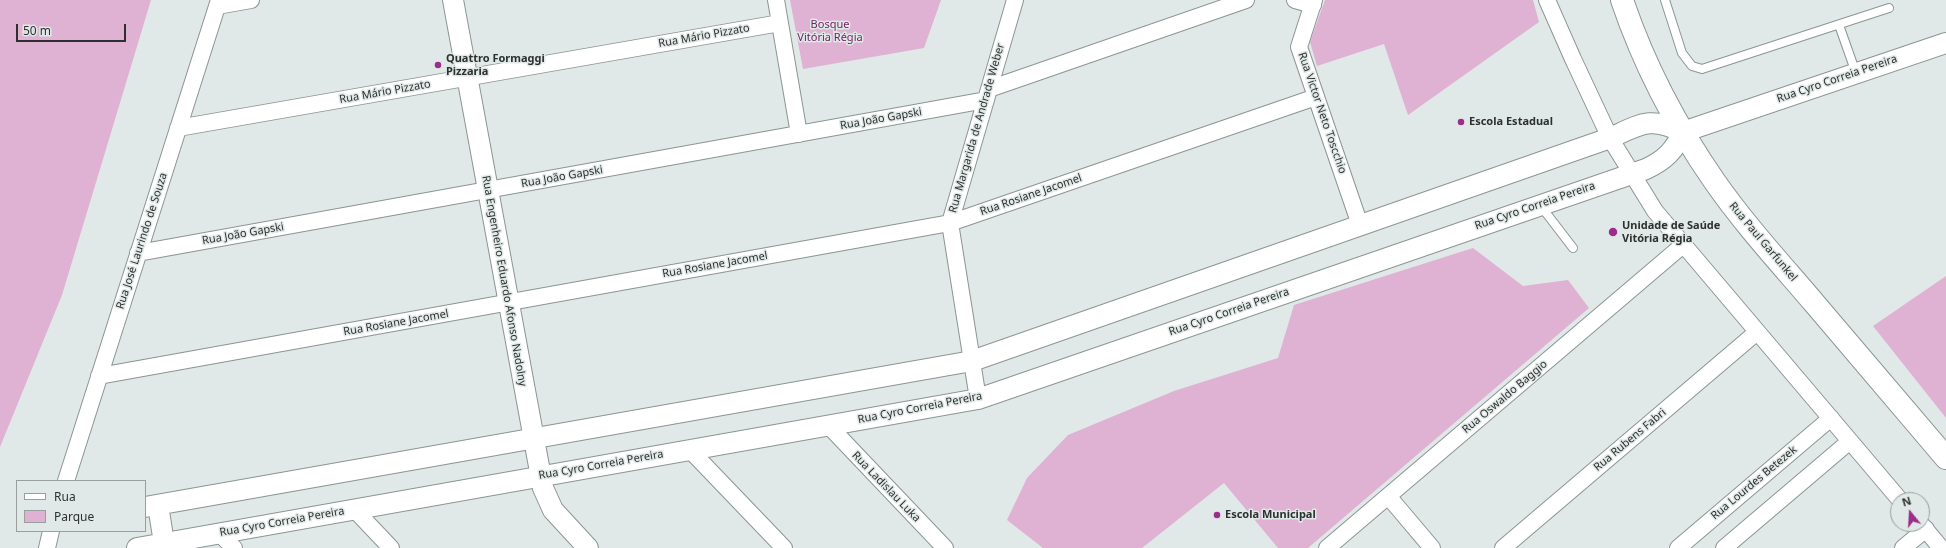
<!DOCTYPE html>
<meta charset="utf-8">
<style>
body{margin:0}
#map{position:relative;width:1946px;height:548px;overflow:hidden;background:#e0e9e7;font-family:"Noto Sans",sans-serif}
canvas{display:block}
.legend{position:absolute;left:16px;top:480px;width:130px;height:52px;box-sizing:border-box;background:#e0e9e7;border:1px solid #989f9d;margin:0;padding:5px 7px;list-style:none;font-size:12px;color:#2d302f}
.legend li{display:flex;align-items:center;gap:8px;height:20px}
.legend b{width:20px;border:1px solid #989f9d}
.north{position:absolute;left:1890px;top:492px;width:40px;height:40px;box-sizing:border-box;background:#e0e9e7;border:1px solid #989f9d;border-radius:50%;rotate:342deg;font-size:11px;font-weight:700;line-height:16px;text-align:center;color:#2d302f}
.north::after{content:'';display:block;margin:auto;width:14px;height:18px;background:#9d2d8a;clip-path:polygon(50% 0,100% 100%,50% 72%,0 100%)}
.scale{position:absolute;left:16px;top:24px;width:110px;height:18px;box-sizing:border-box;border:2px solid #2d302f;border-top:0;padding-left:5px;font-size:12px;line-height:14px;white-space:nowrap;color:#2d302f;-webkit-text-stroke:3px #e0e9e7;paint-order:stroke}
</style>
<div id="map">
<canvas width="1946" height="548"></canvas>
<ul class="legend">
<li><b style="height:5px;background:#fff"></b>Rua</li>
<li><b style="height:11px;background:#dfb1d3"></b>Parque</li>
</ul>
<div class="north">N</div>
<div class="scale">50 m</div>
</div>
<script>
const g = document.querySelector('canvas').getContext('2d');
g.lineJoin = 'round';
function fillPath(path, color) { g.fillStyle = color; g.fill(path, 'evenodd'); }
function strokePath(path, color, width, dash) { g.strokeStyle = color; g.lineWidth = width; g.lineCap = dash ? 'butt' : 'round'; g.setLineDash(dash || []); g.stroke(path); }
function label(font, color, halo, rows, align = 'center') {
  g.font = font + ' "Noto Sans",sans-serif'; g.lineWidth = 3; g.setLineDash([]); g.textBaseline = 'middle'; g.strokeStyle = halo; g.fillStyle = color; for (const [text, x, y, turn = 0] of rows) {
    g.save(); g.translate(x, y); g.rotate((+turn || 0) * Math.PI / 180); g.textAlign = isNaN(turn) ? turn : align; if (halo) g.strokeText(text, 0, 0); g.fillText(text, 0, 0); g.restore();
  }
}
fillPath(new Path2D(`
 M0 0H151L62 295 0 447Z
 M790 0H941L924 48 803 69Z
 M1325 0H1533L1539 22 1408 115 1384 44 1317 66 1310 42Z
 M1473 248 1523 286 1568 280 1589 308 1308 548H1278L1224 483 1142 548H1043L1007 520 1027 478 1068 435 1174 391 1278 358 1294 305Z
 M1946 276V418L1873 326Z`), '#dfb1d3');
const service = new Path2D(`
 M1665 0 1682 53 1692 66 1702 69 1889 8
 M1839 25 1856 73
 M1540 205 1573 248`);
const minor = new Path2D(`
 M776 0 799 134
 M1295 0 1313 5
 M1314 0 1299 47 1360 225
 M1547 0 1573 59 1610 138 1655 211 1900 500
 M217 6 251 0
 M989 89 1246 0
 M178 128 780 23
 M138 253 986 100
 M99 376 950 223 1316 97
 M978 399 950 223 1015 0
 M828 425 945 548
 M690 450 784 548
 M66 481 219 0
 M1388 496 1432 548
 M354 509 391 548
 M1921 524 1941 548
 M219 533 234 548
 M47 548 51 531
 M1327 548 1683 245
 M1503 548 1757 332
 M1678 548 1831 418
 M1724 548 1850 441
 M1903 548 1926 529`);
const tertiary = new Path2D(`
 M453 0 543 488 553 510 588 548
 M158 505 164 543
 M145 507 972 361 1610 138C1641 124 1650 116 1683 132L1946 43
 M137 548 978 399 1646 169C1665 160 1674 151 1683 132`);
const secondary = new Path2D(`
 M1622 0C1644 65 1676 126 1715 182 1745 225 1781 264 1815 304 1858 355 1902 406 1946 458`);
strokePath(service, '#8c9593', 10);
strokePath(minor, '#8c9593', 18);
strokePath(tertiary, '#8c9593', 22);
strokePath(secondary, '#8c9593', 24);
strokePath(service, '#fff', 8);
strokePath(minor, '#fff', 16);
strokePath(tertiary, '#fff', 20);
strokePath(secondary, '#fff', 22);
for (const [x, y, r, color] of [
 [438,65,4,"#9d2d8a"],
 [1461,122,4,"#9d2d8a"],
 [1613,232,5,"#9d2d8a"],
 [1217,515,4,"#9d2d8a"]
]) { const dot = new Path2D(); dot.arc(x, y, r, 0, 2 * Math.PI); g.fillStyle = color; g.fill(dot); strokePath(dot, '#e0e9e7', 1.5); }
label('11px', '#702463', '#e0e9e7', [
 ["Bosque",830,25],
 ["Vitória Régia",830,38]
]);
label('11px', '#2d302f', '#e0e9e7', [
 ["Rua Mário Pizzato",704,36,-10],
 ["Rua Cyro Correia Pereira",1837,79,-19],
 ["Rua Mário Pizzato",385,92,-10],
 ["Rua Victor Neto Toscchio",1322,113,71],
 ["Rua João Gapski",881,119,-10],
 ["Rua Margarida de Andrade Weber",977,128,-74],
 ["Rua João Gapski",562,177,-10],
 ["Rua Rosiane Jacomel",1031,195,-19],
 ["Rua Cyro Correia Pereira",1535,206,-19],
 ["Rua João Gapski",243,234,-10],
 ["Rua José Laurindo de Souza",142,241,-72],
 ["Rua Paul Garfunkel",1763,242,50],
 ["Rua Rosiane Jacomel",715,265,-10],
 ["Rua Engenheiro Eduardo Afonso Nadolny",504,281,80],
 ["Rua Cyro Correia Pereira",1229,312,-19],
 ["Rua Rosiane Jacomel",396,323,-10],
 ["Rua Oswaldo Baggio",1505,397,-40],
 ["Rua Cyro Correia Pereira",920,408,-11],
 ["Rua Rubens Fabri",1630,440,-40],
 ["Rua Cyro Correia Pereira",601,465,-10],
 ["Rua Lourdes Betezek",1754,483,-40],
 ["Rua Ladislau Luka",886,487,46],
 ["Rua Cyro Correia Pereira",282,522,-10]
]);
label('bold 11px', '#2d302f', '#e0e9e7', [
 ["Quattro Formaggi",446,59],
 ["Pizzaria",446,72],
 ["Escola Estadual",1469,122],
 ["Unidade de Saúde",1622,226],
 ["Vitória Régia",1622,239],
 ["Escola Municipal",1225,515]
], 'left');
</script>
